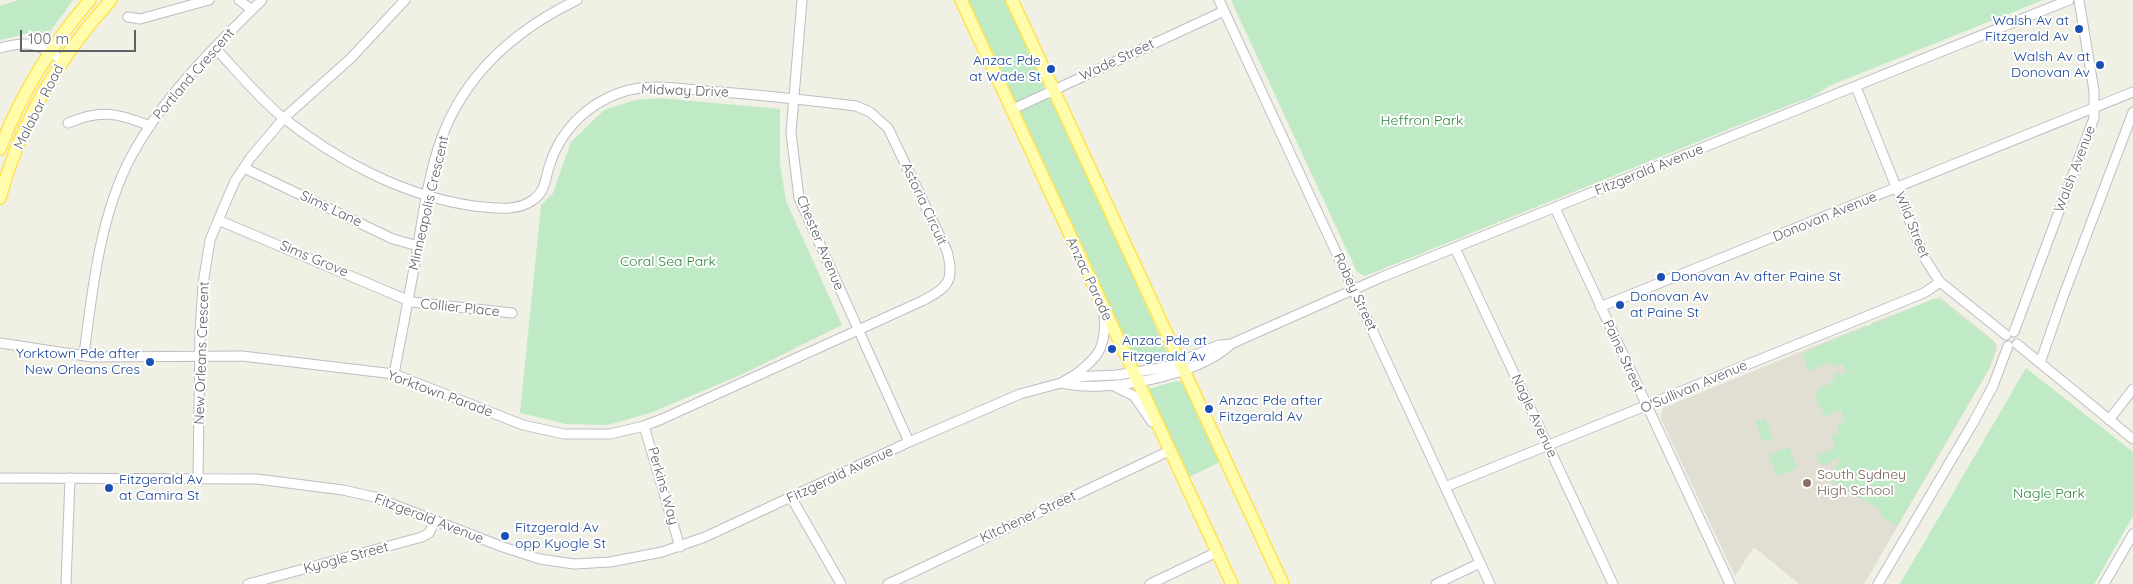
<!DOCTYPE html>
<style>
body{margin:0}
#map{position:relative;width:2133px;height:584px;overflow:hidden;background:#f1f0e5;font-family:Quicksand,sans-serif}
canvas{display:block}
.scale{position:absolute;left:20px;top:30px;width:116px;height:22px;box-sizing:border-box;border:2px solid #5d6067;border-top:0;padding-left:6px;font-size:15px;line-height:18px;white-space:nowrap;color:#5d6067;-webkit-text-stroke:4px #fff;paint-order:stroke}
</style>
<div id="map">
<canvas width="2133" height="584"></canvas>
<div class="scale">100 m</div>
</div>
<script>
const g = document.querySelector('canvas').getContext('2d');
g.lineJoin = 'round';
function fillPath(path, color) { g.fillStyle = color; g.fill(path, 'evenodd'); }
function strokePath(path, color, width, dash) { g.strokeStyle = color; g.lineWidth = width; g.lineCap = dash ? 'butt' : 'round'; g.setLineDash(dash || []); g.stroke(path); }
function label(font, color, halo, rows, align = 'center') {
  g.font = font + ' Quicksand,sans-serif'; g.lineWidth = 4; g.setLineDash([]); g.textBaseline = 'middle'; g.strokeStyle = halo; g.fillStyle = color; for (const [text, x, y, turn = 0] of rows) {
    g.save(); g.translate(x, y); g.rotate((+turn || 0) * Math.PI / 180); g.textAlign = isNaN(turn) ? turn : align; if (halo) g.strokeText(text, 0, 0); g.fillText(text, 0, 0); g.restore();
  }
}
fillPath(new Path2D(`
 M1940 297 1993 340 1997 345V350L1990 368 1864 584H1799L1754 547 1735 576 1661 419 1663 408 1866 325 1869 329 1873 328 1871 323Z`), '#e1dfd4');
fillPath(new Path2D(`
 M19 0H73L44 40 29 33 0 40V6Z
 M964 0H1007L1044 80 1043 90 1015 103 1011 100Z
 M1231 0H2043L1829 86 1812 97 1789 105 1365 276 1357 272Z
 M659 98 780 109V164L786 201 842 325 743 374 650 413 608 425 566 424 520 413 541 205 553 193 571 142 604 110 635 100Z
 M1048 98 1054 100 1169 357 1166 358 1136 363 1019 118 1021 111Z
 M1933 299 1941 300 1993 341 1996 348 1989 368 1897 526 1879 515 1881 510 1829 480 1841 457 1822 466 1817 456 1835 448 1831 436 1840 432 1837 425 1845 421 1841 410 1825 416 1814 394 1819 392 1818 389 1831 383 1830 381 1835 379 1834 374 1840 372 1842 375 1846 373 1842 363 1831 368V362L1809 371 1802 353Z
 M2026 368 2133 452V516L2096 581 2094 584H1900Z
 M1176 381 1182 382 1220 462 1187 478 1146 390Z
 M1765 419 1773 438 1763 442 1755 422Z
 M1789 447 1793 457 1773 465 1769 455Z
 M1793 458 1797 468 1777 476 1773 466Z`), '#bfeac5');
const minor = new Path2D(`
 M239 0 252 10
 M802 0 791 133 799 198 909 442
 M1219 0 1490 584
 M128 17 140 19 209 0
 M0 48C29 40 37 43 62 60
 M1856 87 1925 259 1940 282 2006 335
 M1011 110 1224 11
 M68 123C101 109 118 113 150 126
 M244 168 393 239 418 246
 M1555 208 1730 584
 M218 220 412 302 512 313
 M1455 248 1613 584
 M1600 307 2133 92
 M2014 332 2094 118V91L2079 0
 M0 343 92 357 242 356 394 374 523 425 564 434H610L644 426 662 419 922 301C948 287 955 282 947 251L888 128 870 112 856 106C806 100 756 94 706 91 677 88 647 83 619 93 586 105 559 132 549 167 545 180 545 192 533 200 517 212 493 208 474 206 403 196 336 160 281 116 257 96 236 70 215 48
 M2017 344 2133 439
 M84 355C92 291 100 215 131 157 163 97 214 47 262 0
 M2040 363 2063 297 2133 112
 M394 374C402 333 410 292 417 251 423 215 429 171 442 137 466 73 517 29 577 0
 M1072 377C1098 358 1107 348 1104 314
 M1061 383C1104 394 1199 376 1231 344L1382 277 2069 0
 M1114 386 1134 396 1152 422
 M2109 420 2133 389
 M644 426 680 547
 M0 478 257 479 343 490 374 497 503 547 540 559 574 564 610 562 662 552 705 537 909 442 1020 394 1061 383 1071 377 1117 375 1155 369 1172 365 1219 345 1231 344
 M198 479 200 331 203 284 210 240 225 204 235 181 251 157 284 118 351 58 405 0
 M1445 487 1924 293 1940 282
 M791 497 841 584
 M66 584 70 478
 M248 584 422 537 429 533 435 521
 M888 584 1169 451
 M1150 584 1217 552
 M1436 584 1480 563
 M1878 584 1973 423 1993 386 2008 346
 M2104 584 2133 534`);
const major = new Path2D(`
 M961 0 1232 584
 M1012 0 1283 584
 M0 149C21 94 52 44 90 0
 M0 198C20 123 59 57 111 0`);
strokePath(minor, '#bdbec5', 11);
strokePath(major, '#ffe450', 14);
strokePath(minor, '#fff', 9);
strokePath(major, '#fffcac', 11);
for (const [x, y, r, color] of [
 [2079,29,5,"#1a4fb4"],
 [2100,65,5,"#1a4fb4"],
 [1051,69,5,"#1a4fb4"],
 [1661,277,5,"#1a4fb4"],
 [1620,305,5,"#1a4fb4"],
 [1112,349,5,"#1a4fb4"],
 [150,362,5,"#1a4fb4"],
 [1209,409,5,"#1a4fb4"],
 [1807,483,5,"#8d6e63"],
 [109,488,5,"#1a4fb4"],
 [505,536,5,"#1a4fb4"]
]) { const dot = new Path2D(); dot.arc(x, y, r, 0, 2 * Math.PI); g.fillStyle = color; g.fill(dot); strokePath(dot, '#fff', 2); }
label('14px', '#164399', '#fff', [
 ["Walsh Av at",2069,21,"right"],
 ["Fitzgerald Av",2069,37,"right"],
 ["Walsh Av at",2090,57,"right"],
 ["Donovan Av",2090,73,"right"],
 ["Anzac Pde",1041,61,"right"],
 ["at Wade St",1041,77,"right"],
 ["Donovan Av after Paine St",1671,277],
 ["Donovan Av",1630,297],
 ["at Paine St",1630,313],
 ["Anzac Pde at",1122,341],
 ["Fitzgerald Av",1122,357],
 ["Yorktown Pde after",140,354,"right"],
 ["New Orleans Cres",140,370,"right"],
 ["Anzac Pde after",1219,401],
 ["Fitzgerald Av",1219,417],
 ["Fitzgerald Av",119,480],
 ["at Camira St",119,496],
 ["Fitzgerald Av",515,528],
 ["opp Kyogle St",515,544]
], 'left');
label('14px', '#5d6067', '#fff', [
 ["Wade Street",1117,60,-25],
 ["Portland Crescent",194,74,-49],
 ["Midway Drive",685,91,2],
 ["Malabar Road",39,107,-63],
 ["Walsh Avenue",2075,169,-69],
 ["Fitzgerald Avenue",1649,170,-22],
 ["Minneapolis Crescent",429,203,-77],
 ["Astoria Circuit",924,204,65],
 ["Sims Lane",331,209,25],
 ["Donovan Avenue",1825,217,-22],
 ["Wild Street",1912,225,68],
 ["Chester Avenue",820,243,67],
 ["Sims Grove",314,259,23],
 ["Anzac Parade",1089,279,65],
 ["Robey Street",1355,292,65],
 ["Collier Place",460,308,6],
 ["New Orleans Crescent",202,353,-88],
 ["Paine Street",1623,356,65],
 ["O'Sullivan Avenue",1694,387,-23],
 ["Yorktown Parade",440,394,20],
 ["Nagle Avenue",1534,416,65],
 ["Fitzgerald Avenue",840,475,-25],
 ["Perkins Way",663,486,74],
 ["Kitchener Street",1028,517,-25],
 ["Fitzgerald Avenue",429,519,21],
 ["Kyogle Street",346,558,-15]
]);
label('14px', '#2c873b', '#fff', [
 ["Heffron Park",1422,121],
 ["Coral Sea Park",668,262],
 ["Nagle Park",2049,494]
]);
label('14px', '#785e54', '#fff', [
 ["South Sydney",1817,475],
 ["High School",1817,491]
], 'left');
</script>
